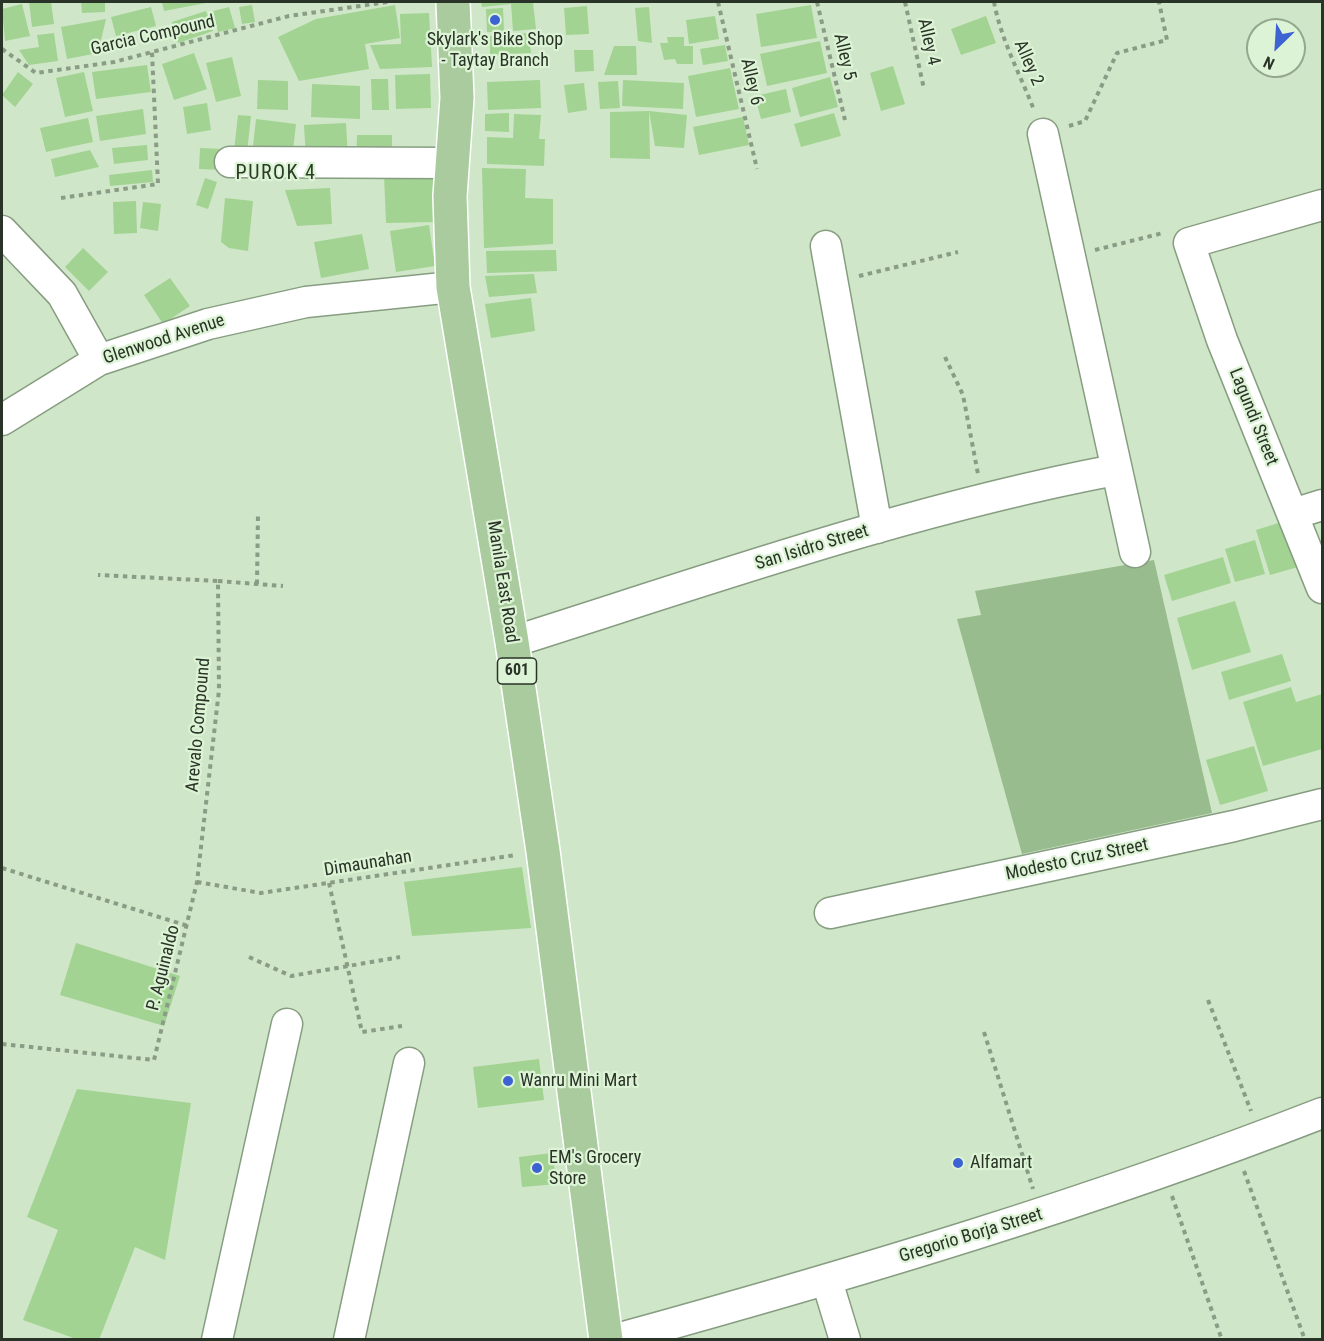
<!DOCTYPE html>
<style>
body{margin:0}
#map{position:relative;width:1324px;height:1341px;overflow:hidden;background:#cfe7c8;font-family:"Roboto Condensed",sans-serif}
canvas{display:block}
.frame{position:absolute;inset:0;border:3px solid #2a3327;pointer-events:none}
.north{position:absolute;left:1246px;top:18px;width:60px;height:60px;box-sizing:border-box;background:#dcf4d5;border:2px solid #95a78f;border-radius:50%;rotate:205deg;font-size:16px;font-weight:700;line-height:24px;text-align:center;color:#2a3327}
.north::after{content:'';display:block;margin:auto;width:21px;height:27px;background:#3c62d3;clip-path:polygon(50% 0,100% 100%,50% 72%,0 100%)}
</style>
<div id="map">
<canvas width="1324" height="1341"></canvas>
<div class="frame"></div>
<div class="north">N</div>
</div>
<script>
const g = document.querySelector('canvas').getContext('2d');
g.lineJoin = 'round';
function fillPath(path, color) { g.fillStyle = color; g.fill(path, 'evenodd'); }
function strokePath(path, color, width, dash) { g.strokeStyle = color; g.lineWidth = width; g.lineCap = dash ? 'butt' : 'round'; g.setLineDash(dash || []); g.stroke(path); }
function label(font, color, halo, rows, align = 'center') {
  g.font = font + ' "Roboto Condensed",sans-serif'; g.lineWidth = 4.5; g.setLineDash([]); g.textBaseline = 'middle'; g.strokeStyle = halo; g.fillStyle = color; for (const [text, x, y, turn = 0] of rows) {
    g.save(); g.translate(x, y); g.rotate((+turn || 0) * Math.PI / 180); g.textAlign = isNaN(turn) ? turn : align; if (halo) g.strokeText(text, 0, 0); g.fillText(text, 0, 0); g.restore();
  }
}
fillPath(new Path2D(`
 M1154 560 1212 813 1022 854 957 619 981 615 975 591Z`), '#98bc8d');
fillPath(new Path2D(`
 M29 2H51L54 24 32 27Z
 M81 2H105V12L82 13Z
 M162 2H206V3L164 11Z
 M481 2H533L536 29 513 31 511 4 482 7Z
 M22 4 30 36 5 41 2 9Z
 M252 5 255 22 242 24 239 7Z
 M395 5 400 38 365 44 369 69 299 81 278 37 316 19Z
 M811 5 817 38 761 47 756 14Z
 M587 6 589 34 566 35 564 8Z
 M151 7 156 26 116 36 111 17Z
 M229 7 235 28 218 32 213 11Z
 M649 7 652 43 638 41 635 8Z
 M503 8 504 32H487L486 9Z
 M206 11 213 31 178 43 172 22Z
 M429 13 432 67 380 69 370 45 401 44 400 14Z
 M715 16 719 39 689 44 686 20Z
 M986 16 996 43 961 55 951 29Z
 M106 19 98 53 67 59 61 27Z
 M54 33 58 61 29 65 19 50 39 47 37 35Z
 M529 33 531 53 490 55V36Z
 M667 37H684V46H693V64H677L675 59 664 60 660 43H668Z
 M820 41 827 73 767 86 760 54Z
 M725 45 728 61 703 65 700 49Z
 M614 46H636L637 75H604Z
 M574 50H593L594 71 575 72Z
 M194 53 207 89 174 100 162 64Z
 M232 57 241 96 216 102 206 63Z
 M147 65 151 92 96 99 92 72Z
 M893 66 905 104 881 111 870 73Z
 M730 68 739 109 696 117 688 76Z
 M18 72 33 84 15 107 2 95Z
 M84 72 93 111 65 117 56 78Z
 M430 74 431 108 396 109 395 75Z
 M830 77 838 107 800 117 792 88Z
 M371 79H388L389 110H372Z
 M258 80 288 81V110L257 109Z
 M540 80 541 108 488 110 487 82Z
 M623 80 684 83 683 109 622 106Z
 M618 81 620 108 600 109 598 82Z
 M584 83 587 110 568 113 564 85Z
 M312 84 360 86V119L311 117Z
 M786 89 791 112 761 119 755 96Z
 M207 103 211 130 187 134 183 107Z
 M143 109 146 134 100 141 96 116Z
 M649 111 687 115 684 148 655 146Z
 M649 111 650 159 610 158V112Z
 M509 113V132L485 131V114Z
 M834 113 841 136 801 147 794 124Z
 M514 114 541 115 539 139H545L544 166 487 164V137L513 138Z
 M238 115 251 116 247 153 234 151Z
 M743 117 749 145 699 155 693 127Z
 M88 118 93 142 46 152 40 128Z
 M256 119 296 124 292 159 252 155Z
 M346 123 348 158 306 160 304 125Z
 M357 135H392V159L356 158Z
 M147 145 148 160 114 164 112 148Z
 M200 148 224 149 223 170 199 169Z
 M90 150 99 167 55 177 51 159Z
 M482 168 526 169 525 198 553 199V244L484 248Z
 M152 170 153 182 110 186 109 175Z
 M433 173 435 222 386 223 384 175Z
 M205 178 217 182 208 209 196 205Z
 M330 188 332 224 297 226 285 190Z
 M225 198 253 201 248 251 229 248 221 242Z
 M136 201 137 233 114 234 113 202Z
 M143 202 161 204 158 231 140 228Z
 M429 225 435 266 396 272 390 231Z
 M362 234 369 269 321 278 314 242Z
 M83 248 108 272 89 291 65 267Z
 M556 250 557 271 487 273 486 251Z
 M534 274 537 293 489 297 485 276Z
 M170 278 190 306 163 324 144 295Z
 M531 298 535 331 491 338 485 304Z
 M1291 519 1305 565 1270 575 1256 530Z
 M1255 540 1265 574 1235 582 1225 549Z
 M1223 557 1231 583 1172 601 1164 575Z
 M1235 601 1251 652 1192 670 1177 618Z
 M1282 654 1291 681 1229 700 1221 672Z
 M1291 687 1296 702 1322 694V749L1263 766 1243 702Z
 M1254 746 1268 791 1220 805 1206 760Z
 M522 867 531 928 412 936 404 882Z
 M76 943 180 976 164 1026 60 995Z
 M539 1059 544 1100 478 1108 473 1067Z
 M77 1089 191 1103 165 1260 135 1247 99 1340H79L23 1320 58 1230 27 1217Z
 M552 1153 557 1184 522 1187 519 1157Z`), '#a2d392');
const minor = new Path2D(`
 M1043 134 1135 552
 M230 162 452 163
 M1322 205 1189 243 1222 340 1322 588
 M2 231 62 294 99 360
 M826 246 877 528
 M2 420 99 360 208 324 306 302 453 287
 M1293 514 1322 505
 M512 642C711 579 910 509 1115 470
 M830 913 1234 826 1322 804
 M827 1281 845 1340
 M217 1340 287 1024
 M349 1340 409 1063
 M613 1340C853 1274 1091 1203 1322 1113`);
const major = new Path2D(`
 M453 2 457 98 450 196 453 287 512 642 543 851 606 1340`);
strokePath(minor, '#879d81', 33);
strokePath(major, '#fff', 36);
strokePath(new Path2D(`
 M718 2 757 169
 M817 2 845 120
 M905 2 924 89
 M994 2C1001 40 1020 74 1034 110
 M2 49 36 73 114 62 289 16 388 2
 M1069 126 1085 121 1117 53 1167 40 1159 2
 M61 198 158 184 152 52
 M1095 250 1163 233
 M859 276 958 252
 M945 357 963 395 978 474
 M218 581 283 586
 M257 584 258 514
 M2 868 188 926
 M197 882 261 893 516 855
 M329 883 362 1032 402 1026
 M249 957 291 976 400 957
 M1208 1000 1251 1111
 M984 1032 1033 1189
 M2 1044 154 1060 197 882 219 690 218 581 98 575
 M1244 1171 1305 1340
 M1172 1196 1222 1340`), '#8a9c85', 4, [4.5, 4.5]);
strokePath(minor, '#fff', 30);
strokePath(major, '#a9cb9d', 33);
for (const [x, y, r, color] of [
 [495,20,6,"#3c62d3"],
 [508,1081,6,"#3c62d3"],
 [958,1163,6,"#3c62d3"],
 [537,1168,6,"#3c62d3"]
]) { const dot = new Path2D(); dot.arc(x, y, r, 0, 2 * Math.PI); g.fillStyle = color; g.fill(dot); strokePath(dot, '#dcf4d5', 2); }
for (const [x, y, w] of [
 [517,671,39]
]) { const box = new Path2D(); box.roundRect(x - w / 2, y - 13, w, 26, 4.5); g.fillStyle = '#dcf4d5'; g.fill(box); strokePath(box, '#2a3327', 1.5); }
label('bold 16px', '#2a3327', null, [
 ["601",517,671]
]);
label('18px', '#2a3327', '#dcf4d5', [
 ["Garcia Compound",153,36,-13],
 ["Alley 4",928,42,77],
 ["Alley 5",844,57,77],
 ["Alley 2",1028,63,66],
 ["Alley 6",751,82,77],
 ["Glenwood Avenue",164,340,-18],
 ["Lagundi Street",1253,417,68],
 ["San Isidro Street",812,548,-17],
 ["Manila East Road",502,582,81],
 ["Arevalo Compound",199,725,-85],
 ["Modesto Cruz Street",1077,860,-12],
 ["Dimaunahan",368,864,-9],
 ["P. Aguinaldo",164,968,-76],
 ["Gregorio Borja Street",971,1236,-17]
]);
label('18px', '#2a3327', '#dcf4d5', [
 ["Skylark's Bike Shop",495,40,"center"],
 ["- Taytay Branch",495,61,"center"],
 ["Wanru Mini Mart",520,1081],
 ["EM's Grocery",549,1158],
 ["Store",549,1179],
 ["Alfamart",970,1163]
], 'left');
g.letterSpacing = '1.5px';
label('20px', '#2b3d25', '#dcf4d5', [
 ["PUROK 4",276,174]
]);
g.letterSpacing = '0px';
</script>
